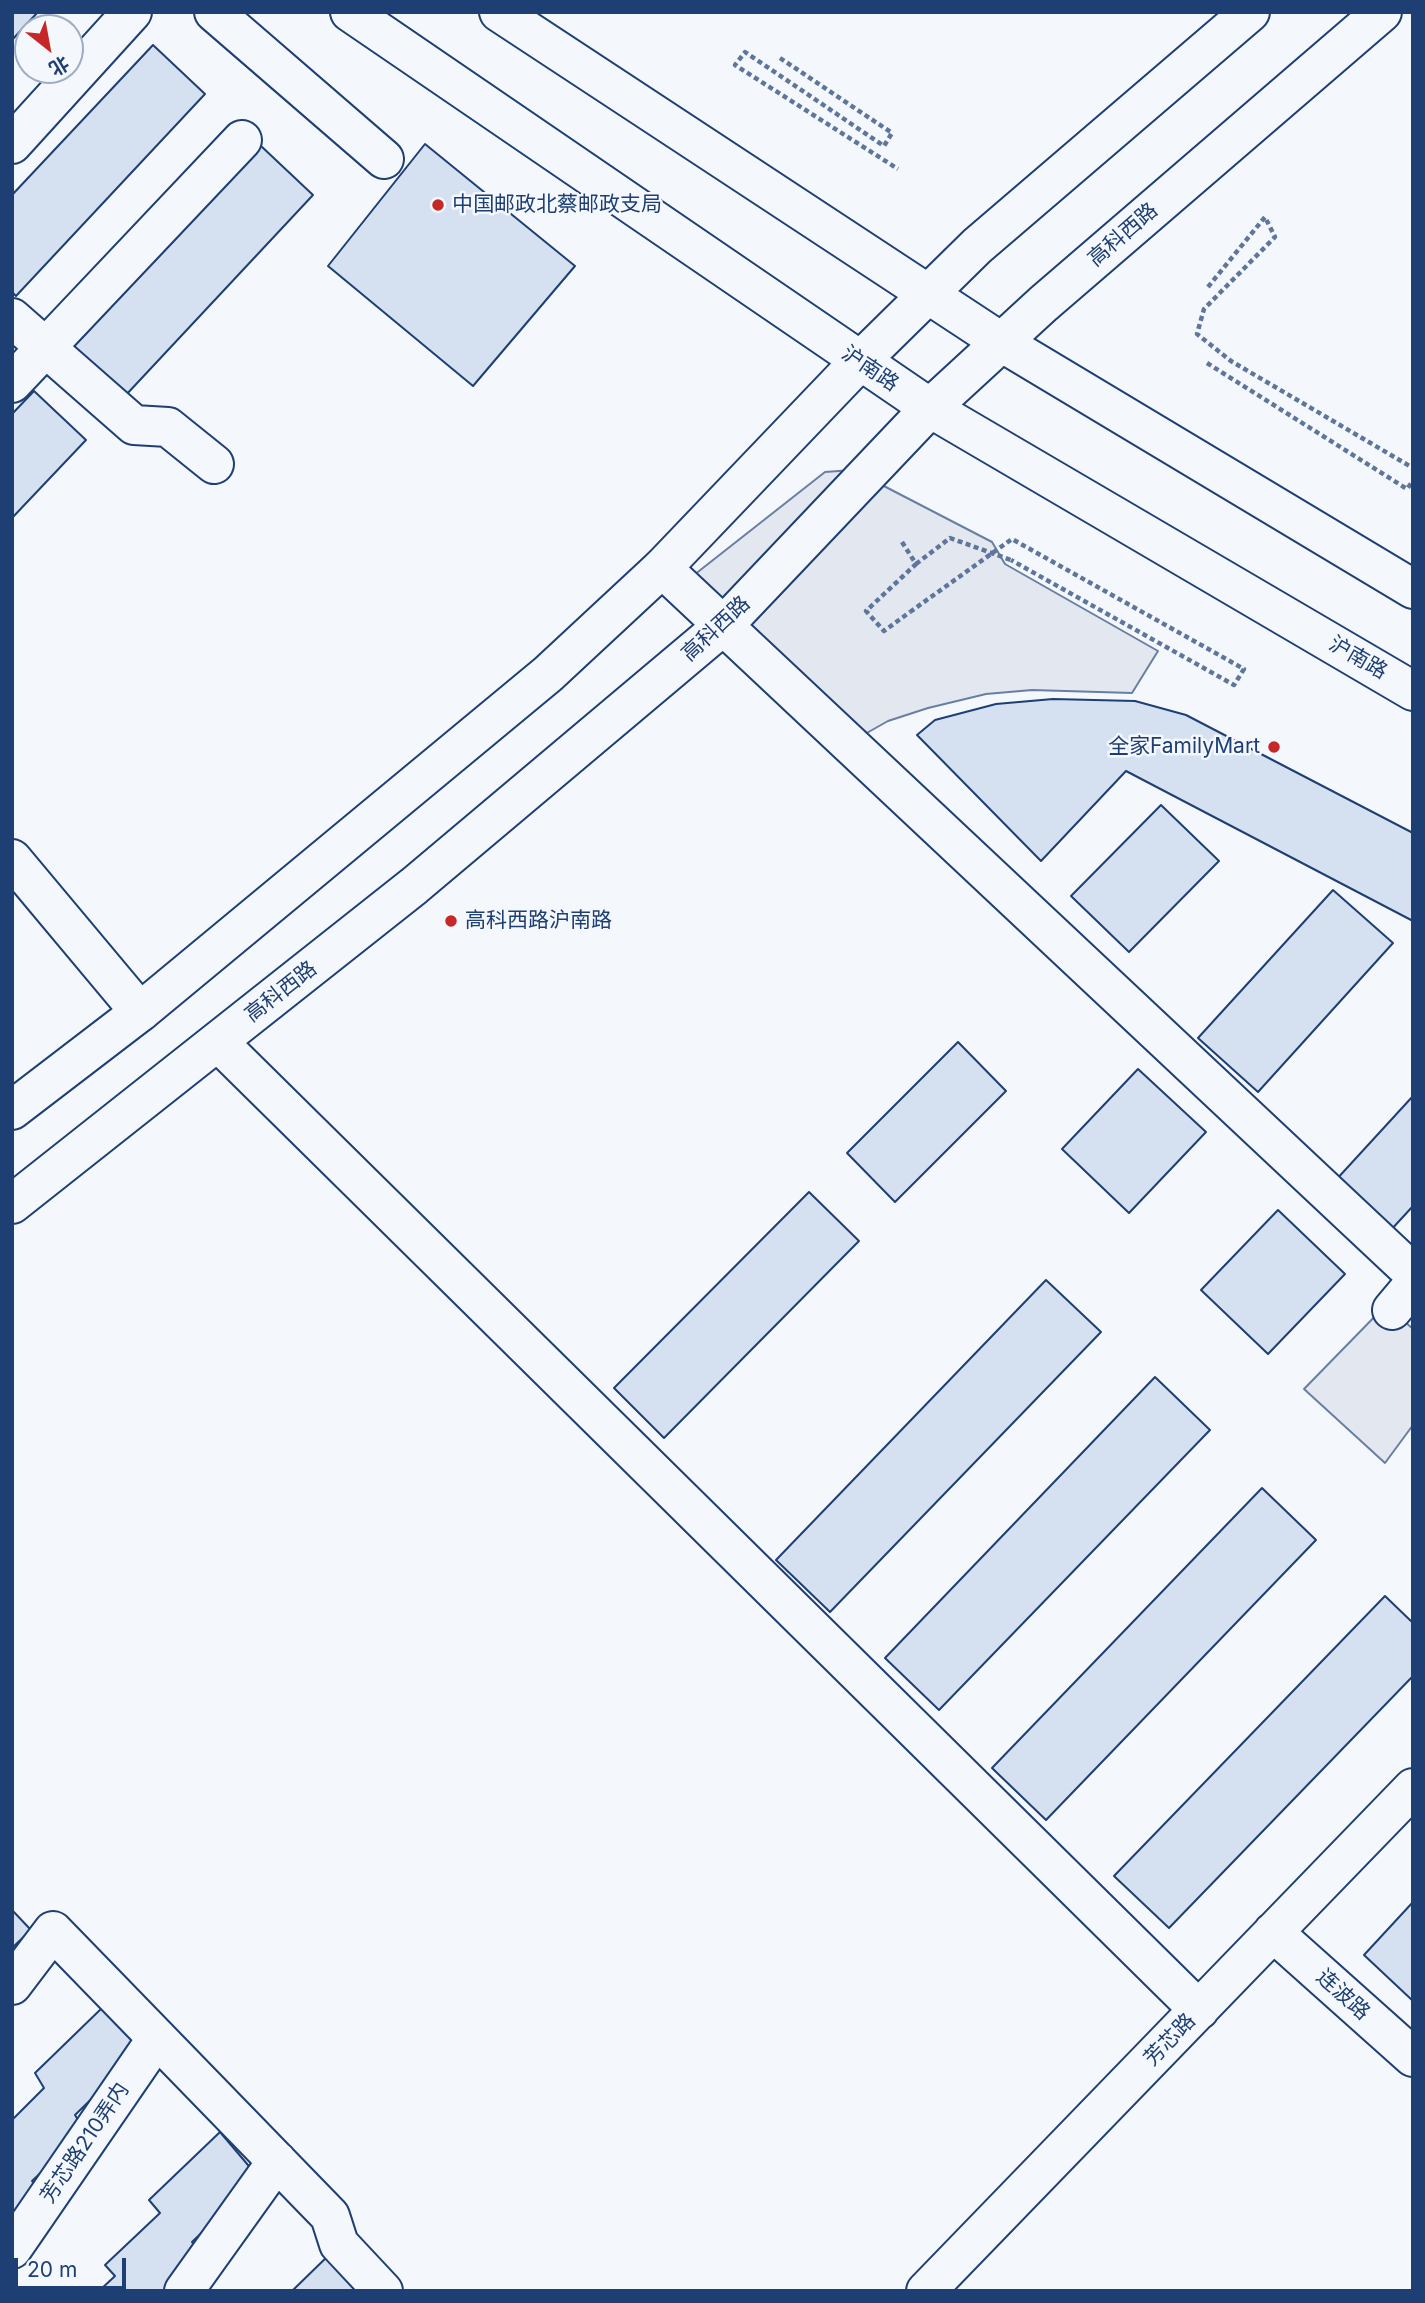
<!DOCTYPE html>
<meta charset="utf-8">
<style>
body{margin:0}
#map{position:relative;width:1425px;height:2303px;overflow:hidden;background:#f4f7fb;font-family:Inter,"Noto Sans SC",sans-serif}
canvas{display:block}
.frame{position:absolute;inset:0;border:14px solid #1d3f73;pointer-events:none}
.north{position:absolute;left:14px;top:14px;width:70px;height:70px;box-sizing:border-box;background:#f4f7fb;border:2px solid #9eadc5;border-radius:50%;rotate:149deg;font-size:19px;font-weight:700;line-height:28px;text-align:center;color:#1d3f73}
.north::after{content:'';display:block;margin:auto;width:24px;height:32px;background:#c62828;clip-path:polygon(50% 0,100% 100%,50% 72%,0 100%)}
.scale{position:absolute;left:14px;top:2258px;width:112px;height:32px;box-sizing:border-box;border:4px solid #1d3f73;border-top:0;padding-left:9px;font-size:21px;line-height:24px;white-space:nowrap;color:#1d3f73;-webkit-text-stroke:5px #f4f7fb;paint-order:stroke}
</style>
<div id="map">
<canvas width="1425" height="2303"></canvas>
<div class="frame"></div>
<div class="north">北</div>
<div class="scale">20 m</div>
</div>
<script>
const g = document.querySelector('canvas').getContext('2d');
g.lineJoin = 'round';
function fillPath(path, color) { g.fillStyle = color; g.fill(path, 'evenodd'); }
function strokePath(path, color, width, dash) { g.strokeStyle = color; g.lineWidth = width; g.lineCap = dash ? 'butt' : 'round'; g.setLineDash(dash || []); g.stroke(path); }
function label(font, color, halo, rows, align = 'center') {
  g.font = font + ' Inter,"Noto Sans SC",sans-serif'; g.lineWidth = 5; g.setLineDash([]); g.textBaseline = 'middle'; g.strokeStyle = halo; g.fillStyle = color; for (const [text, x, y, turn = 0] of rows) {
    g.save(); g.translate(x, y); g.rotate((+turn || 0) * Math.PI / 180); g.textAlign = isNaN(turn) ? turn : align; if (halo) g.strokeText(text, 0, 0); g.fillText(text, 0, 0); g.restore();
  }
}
const parking = new Path2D(`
 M853 470 992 542 1005 564 1158 651 1132 693 1032 690 986 694 928 708 888 721 865 734 694 575 825 472Z
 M1386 1305 1413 1329V1425L1385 1463 1304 1389Z`);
fillPath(parking, '#e3e8f0');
strokePath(parking, '#687fa3', 2);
const building = new Path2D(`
 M12 12H38L12 40Z
 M153 45 205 94 16 296 12 292V195Z
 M425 144 575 266 473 386 328 266Z
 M261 146 313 195 125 396 73 347Z
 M34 391 86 440 12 518V414Z
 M1053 699 1135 701 1186 715 1413 833V921L1126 771 1041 861 917 735 935 720 996 704Z
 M1161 805 1219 861 1129 952 1071 896Z
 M1333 890 1393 943 1258 1092 1198 1038Z
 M958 1042 1006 1091 895 1202 847 1153Z
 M1138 1069 1206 1132 1129 1213 1062 1149Z
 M1413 1096V1206L1390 1231 1335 1181Z
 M809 1192 859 1241 664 1438 614 1388Z
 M1278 1210 1345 1274 1268 1354 1201 1290Z
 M1046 1280 1101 1332 830 1612 776 1560Z
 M1155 1377 1210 1430 939 1710 885 1658Z
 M1262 1488 1316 1540 1046 1820 992 1768Z
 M1385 1596 1413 1623V1676L1169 1928 1114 1876Z
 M1413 1902V2001L1364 1955Z
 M12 1910 31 1930 12 1948Z
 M104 2006 141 2051 75 2115 85 2131 32 2181 43 2195 12 2222V2120L44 2088 35 2073Z
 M220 2132 259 2178 192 2242 204 2255 167 2291H99L115 2276 105 2265 160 2213 149 2200Z
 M332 2252 364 2291H292Z`);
fillPath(building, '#d5e0f0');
strokePath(building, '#1d3f73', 2);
const minor = new Path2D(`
 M214 12 384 159
 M12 144 132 12
 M12 318 134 425 168 427 214 464
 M12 383 242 140
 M662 568 1413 1273
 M12 859 140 1012
 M218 1042 1199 2010
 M1392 1310 1413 1285
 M1273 1932 1413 2057
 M12 1985 53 1931 330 2216 339 2244 383 2291
 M12 2249 157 2038
 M184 2291 277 2161
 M926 2291 1413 1788`);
const major = new Path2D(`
 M350 12 930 408 1413 691
 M499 12 1001 342 1413 589
 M12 1110 140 1012 548 674 662 568 859 362 977 246 1250 12
 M12 1204 414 886 724 625 930 408 1043 304 1382 12`);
strokePath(minor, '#1d3f73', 42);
strokePath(major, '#1d3f73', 42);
strokePath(new Path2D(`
 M780 58 892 133 884 146 745 52 735 65 898 169
 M1208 287 1265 217 1275 237 1204 309 1197 334 1231 361 1413 468
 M1207 363 1407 489 1413 481
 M902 542 916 564 866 611 884 631 910 612
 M916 564 950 538 1011 560`), '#5e769c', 4.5, [5, 3.5]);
strokePath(minor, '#f4f7fb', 38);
strokePath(major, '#f4f7fb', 38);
strokePath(new Path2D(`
 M910 612 1012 539 1244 669 1234 685 1011 560`), '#5e769c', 4.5, [5, 3.5]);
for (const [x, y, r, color] of [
 [438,205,7,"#c62828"],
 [1274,747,7,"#c62828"],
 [451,921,7,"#c62828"]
]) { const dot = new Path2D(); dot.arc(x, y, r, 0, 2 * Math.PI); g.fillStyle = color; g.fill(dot); strokePath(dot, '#f4f7fb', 2.5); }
label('21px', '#1d3f73', '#f4f7fb', [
 ["中国邮政北蔡邮政支局",452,205],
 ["全家FamilyMart",1260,747,"right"],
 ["高科西路沪南路",465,921]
], 'left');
label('21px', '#1d3f73', '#f4f7fb', [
 ["高科西路",1123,235,-41],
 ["沪南路",870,369,34],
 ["高科西路",716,629,-43],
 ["沪南路",1358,658,30],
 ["高科西路",281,992,-38],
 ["连波路",1343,1995,42],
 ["芳芯路",1170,2040,-46],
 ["芳芯路210弄内",85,2143,-56]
]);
</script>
